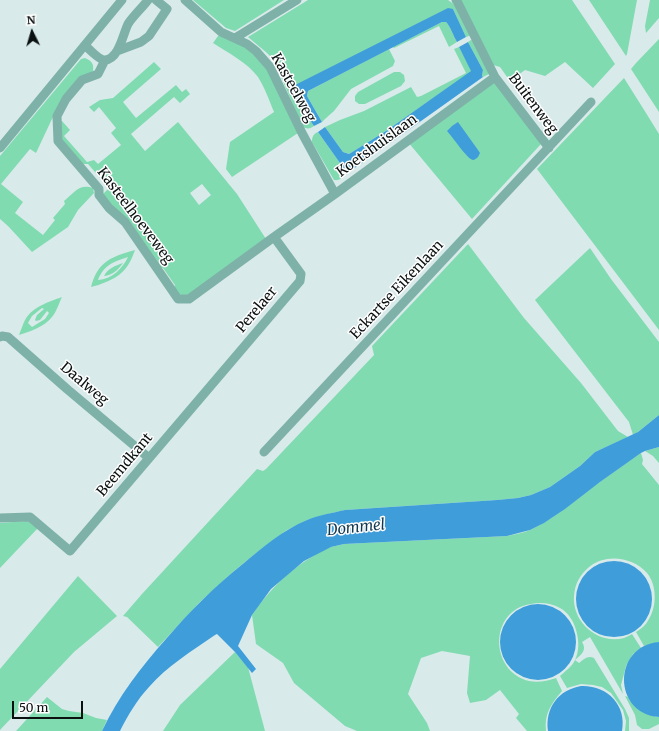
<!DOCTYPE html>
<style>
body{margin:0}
#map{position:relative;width:659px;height:731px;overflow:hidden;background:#d9eaeb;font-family:Merriweather,serif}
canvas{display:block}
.north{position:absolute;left:12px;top:12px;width:40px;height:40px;-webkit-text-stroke:3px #fff;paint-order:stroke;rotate:355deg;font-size:11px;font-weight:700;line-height:16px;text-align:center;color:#0b1111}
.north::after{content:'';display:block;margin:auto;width:14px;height:18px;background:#0b1111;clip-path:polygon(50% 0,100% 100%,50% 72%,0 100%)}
.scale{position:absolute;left:12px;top:701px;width:71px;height:18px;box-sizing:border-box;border:2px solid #0b1111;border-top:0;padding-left:5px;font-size:12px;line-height:14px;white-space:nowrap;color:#0b1111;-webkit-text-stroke:3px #fff;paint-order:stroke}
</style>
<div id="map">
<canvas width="659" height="731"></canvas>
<div class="north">N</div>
<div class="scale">50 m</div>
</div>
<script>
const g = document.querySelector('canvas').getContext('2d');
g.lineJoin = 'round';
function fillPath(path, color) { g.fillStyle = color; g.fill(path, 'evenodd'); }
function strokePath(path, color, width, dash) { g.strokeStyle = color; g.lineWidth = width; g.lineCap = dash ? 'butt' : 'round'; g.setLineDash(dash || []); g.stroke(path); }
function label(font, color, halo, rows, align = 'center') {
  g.font = font + ' Merriweather,serif'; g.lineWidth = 3; g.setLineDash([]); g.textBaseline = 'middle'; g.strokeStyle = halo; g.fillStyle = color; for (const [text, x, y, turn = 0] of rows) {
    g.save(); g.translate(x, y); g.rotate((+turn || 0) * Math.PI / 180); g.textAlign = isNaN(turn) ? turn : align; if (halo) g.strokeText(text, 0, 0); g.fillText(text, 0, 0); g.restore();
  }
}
fillPath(new Path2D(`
 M193 0H284L235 31 226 28Z
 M308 0H448L455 5 471 33 469 36 466 37 453 9 290 92 314 126C310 129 307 129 303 127L277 68 271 57 267 53 248 37Z
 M462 0H572L615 64 593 88 565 62 545 76 525 70 510 81 500 67 493 65 460 1Z
 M589 0H637L627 54 626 56Z
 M650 0H659V18L646 33 645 26Z
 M442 22H446C451 27 453 36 457 42L449 47 439 26 394 48 393 47Z
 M218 36H221L245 47 254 53 267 69 298 133 232 177 226 169 230 142 274 112C269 100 265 88 258 77 248 63 227 52 213 43Z
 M659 39V112L631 69 636 63Z
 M471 40 474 41 489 74 483 77 482 76 483 70 468 42Z
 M459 47 472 71 386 131 349 154 343 152 325 127 340 120 364 111 411 87 417 97 421 96 466 73 454 49Z
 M389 49 395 61 393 66 351 89 334 111 325 119 322 122 307 96 308 91Z
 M85 58C92 61 94 64 93 71L62 100 51 121 36 153 30 149 1 184 23 202 15 213 43 235 55 220 53 218 65 204 64 201C74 193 79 183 93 188L94 193 78 210 68 227 32 252 8 226 0 219V156L81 59Z
 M154 62 161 69 123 102 136 118 176 85 182 92 186 89 190 94 180 103 174 97 131 134 145 151 178 122 237 194 266 239 188 297 182 296 174 289 175 285 163 268 159 267 102 195 109 188 88 164H79L61 140 60 121H62L70 130 64 136 87 162 94 160 98 164 121 145 111 133 116 128 99 107 94 112 89 107 100 100 113 98ZM202 184 211 195 199 205 190 193Z
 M394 72H400L404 75 405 81 401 86 365 104H359L355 101V96L358 92Z
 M624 78 646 113 659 134V330L537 169Z
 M492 83H497L541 144 472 219 408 142Z
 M318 132 347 173C343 177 340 181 334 180L312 142C312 137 313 134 318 132Z
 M468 244 524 318 581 383 618 431 628 437 595 452 580 466 550 487 531 495 518 498 497 500 345 510 324 515 307 520 287 530 265 546 234 571 200 602 158 647 127 617 123 616 142 594 257 469 263 471 266 469 374 355 372 346Z
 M590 248 611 279 659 342V415L638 432 633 435 629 422 535 300Z
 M135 250C129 267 123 275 106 282 101 284 96 286 91 287 98 261 111 257 135 250ZM128 257C122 269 112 279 98 280 104 265 113 262 128 257Z
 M123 263C118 270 113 275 104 276 108 268 115 266 123 263Z
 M62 297C59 303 57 311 52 317 44 327 31 331 19 335 21 330 23 324 25 320 33 306 49 302 62 297ZM42 308 44 309 37 315 35 320 36 321 40 320 47 311 49 313 45 319 32 327 28 323 32 316Z
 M659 447V463L653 456 645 451Z
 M641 453 643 460 642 464 659 485V642L644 646 636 632C641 629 646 625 649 619 657 606 657 585 647 573 633 557 606 553 589 567 580 575 575 583 574 596 572 622 598 645 624 638 627 637 630 635 632 634L641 648 633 654 626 666 621 685 623 694 590 637 582 642C587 650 582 654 575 660L579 663C584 659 588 655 594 658L625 709 629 718V731H625L626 721 623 710 611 693 602 687 593 685 581 684 567 688 560 676C565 671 572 667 575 660 583 645 576 616 560 608 551 603 541 602 531 604 489 610 489 671 529 681 538 683 547 681 556 678L562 691C551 704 544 714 546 731H527L516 718 519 714 500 690 486 700 470 703 467 693 470 656 442 651 421 658 408 694 427 723 430 731H357L345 726 294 683 283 663 256 644 252 615C269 590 289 570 315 555 320 552 326 548 331 547 335 546 340 545 344 544L507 536C515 534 523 533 530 530 554 519 573 502 593 487 609 475 625 464 641 453Z
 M28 521 36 524 37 529 0 568V523Z
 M78 576 117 616 74 652 0 730V669Z
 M235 652 248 667 265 731H163L180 705Z
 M625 696 628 697 630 701 656 717H659V724L649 729H642L637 725 635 715Z
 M47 697 62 709 69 711 83 713 96 718 107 720 102 731H16Z`), '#81dbb1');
fillPath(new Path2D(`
 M448 8 453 9 466 37 457 42C453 36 451 27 446 22H442L308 91 307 96 322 122 314 126 290 92 291 87Z
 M468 42 483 70 482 76 483 77 362 163 347 173 318 132 325 127 343 152 349 154 386 131 471 71 459 47Z
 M458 122 478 150 480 153 478 157C477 158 474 160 473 160 467 159 452 136 447 131L452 126Z
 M659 415V447L645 451 641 453 600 482 565 509 544 523 530 530 507 536 344 544 331 547 304 561 271 589 252 615 238 646 256 669 252 673 235 652 217 634 215 635C193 650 166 667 149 687 137 700 128 715 120 731H102C118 697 141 667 166 639 190 611 215 586 244 563 263 547 283 530 307 520 319 515 332 513 345 510L497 500 518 498 531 495 550 487 580 466 595 452 638 432Z
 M576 599a38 38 0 1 1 76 0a38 38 0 1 1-76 0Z
 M500 642a38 38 0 1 1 76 0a38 38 0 1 1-76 0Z
 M659 642V717C613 714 612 646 659 642Z
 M581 686C607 685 627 705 622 731H548C545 708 558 690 581 686Z`), '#3f9eda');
strokePath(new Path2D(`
 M185 0 221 32 247 44 256 51 270 67 302 133 335 194
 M456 0 457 1 495 77 549 148
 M235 38 297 0
 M85 45C89 49 99 60 105 60 119 59 123 34 128 24 133 16 142 8 148 0
 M117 51 141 42 149 36 167 9 156 0
 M105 60 98 74 82 80 66 99 57 116 58 141 99 189V195L109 208 125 222 178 299H189L274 237 335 194 495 77
 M0 148 122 0
 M0 337 2 336 8 337 67 389 149 458
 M264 452 591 102
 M0 518 30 517 70 551 300 281 301 274 274 237`), '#7eb2a8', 9);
label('14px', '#0b1111', '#fff', [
 ["Kasteelweg",293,88,61],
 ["Buitenweg",533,104,53],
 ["Koetshuislaan",377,146,-36],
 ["Kasteelhoeveweg",135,216,53],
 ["Eckartse Eikenlaan",397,290,-47],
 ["Perelaer",257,310,-50],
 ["Daalweg",84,384,40],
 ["Beemdkant",125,465,-50]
]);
label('italic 15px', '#0f374f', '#fff', [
 ["Dommel",356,528,-6]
]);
</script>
